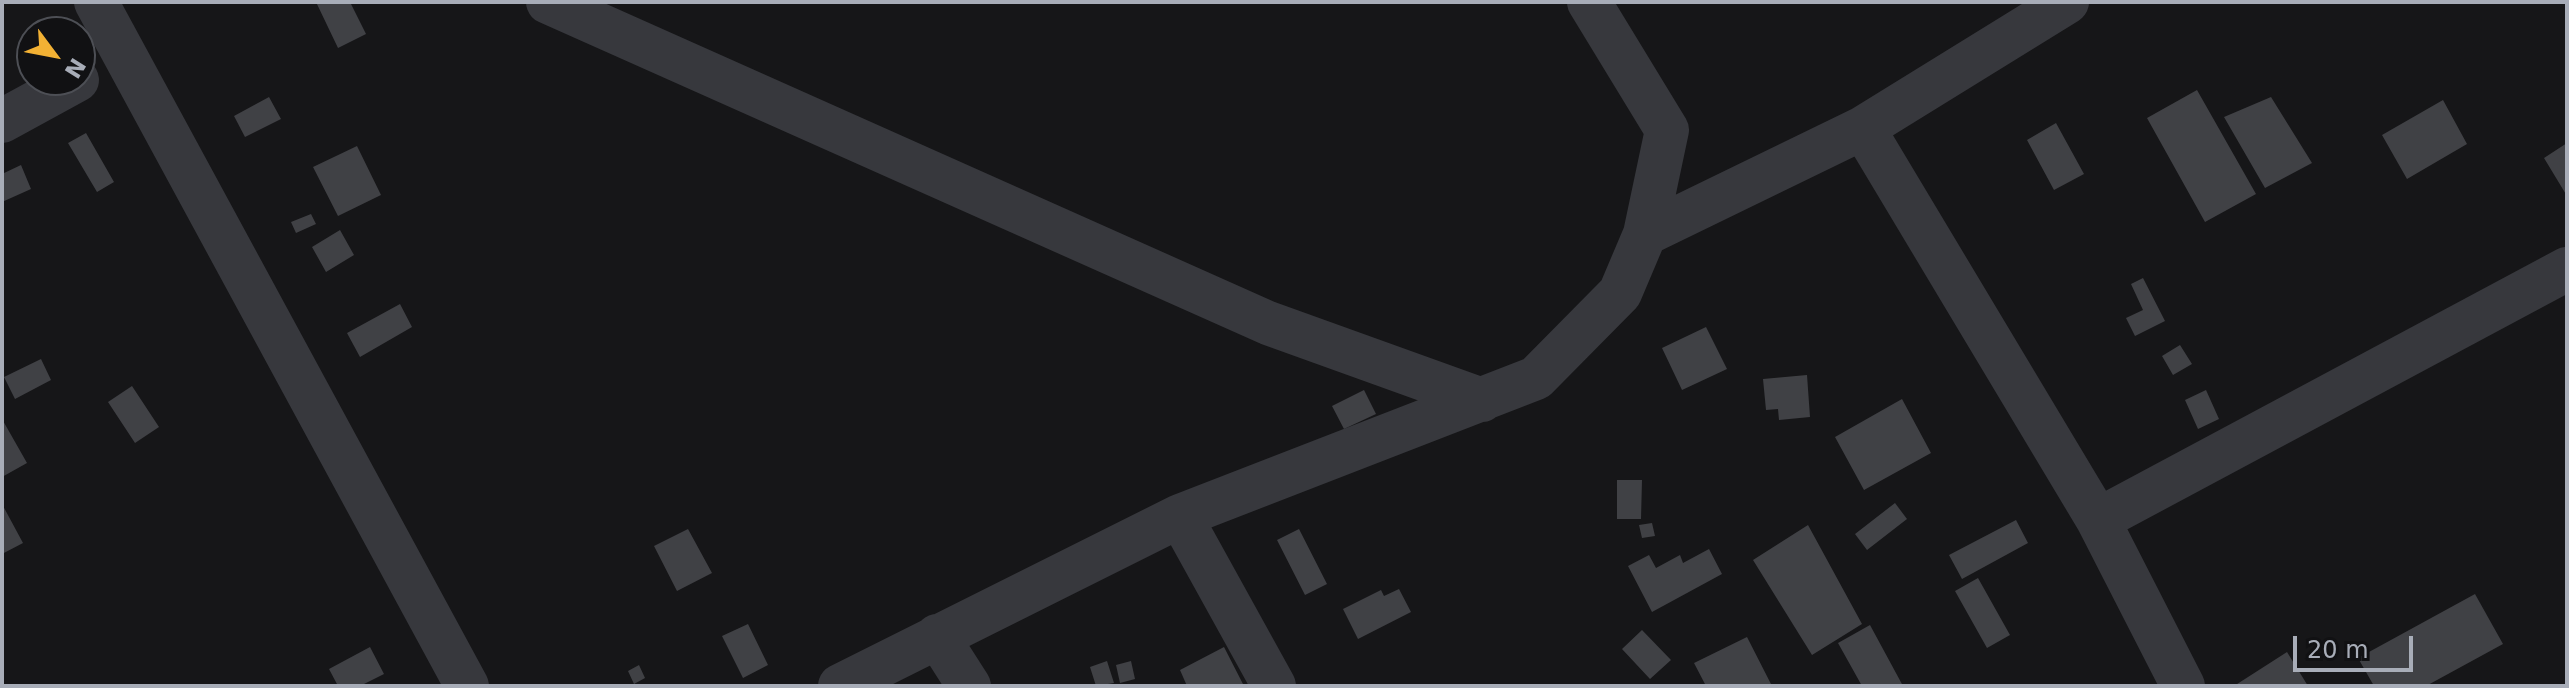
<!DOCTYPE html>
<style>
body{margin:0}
#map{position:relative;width:2569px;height:688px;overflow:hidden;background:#161618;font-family:"DejaVu Sans",sans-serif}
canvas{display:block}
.frame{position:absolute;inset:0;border:4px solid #a8adb8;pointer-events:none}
.north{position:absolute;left:16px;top:16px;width:80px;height:80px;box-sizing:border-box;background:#111113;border:2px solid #4d4f55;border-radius:50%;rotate:122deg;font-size:22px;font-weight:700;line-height:32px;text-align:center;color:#a8adb8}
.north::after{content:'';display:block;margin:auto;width:28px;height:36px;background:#f2b134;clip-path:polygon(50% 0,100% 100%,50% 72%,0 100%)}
.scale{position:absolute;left:2293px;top:636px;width:120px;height:36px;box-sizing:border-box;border:4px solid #a8adb8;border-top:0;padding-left:10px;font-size:24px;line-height:28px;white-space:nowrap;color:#a8adb8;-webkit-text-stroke:6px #111113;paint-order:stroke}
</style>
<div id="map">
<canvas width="2569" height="688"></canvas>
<div class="frame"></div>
<div class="north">N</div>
<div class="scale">20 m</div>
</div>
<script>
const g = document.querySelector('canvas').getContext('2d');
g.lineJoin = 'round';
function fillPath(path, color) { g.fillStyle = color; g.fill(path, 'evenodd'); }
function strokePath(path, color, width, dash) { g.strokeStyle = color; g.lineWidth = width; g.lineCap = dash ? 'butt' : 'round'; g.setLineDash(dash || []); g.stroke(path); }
fillPath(new Path2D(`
 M316 2H350L366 34 338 48Z
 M2197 90 2256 194 2205 222 2147 118Z
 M269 97 281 119 245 137 234 116Z
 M2271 97 2312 163 2265 188 2224 117Z
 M2443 100 2467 144 2407 179 2382 135Z
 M2056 123 2084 174 2054 190 2027 140Z
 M86 133 114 182 97 192 68 143Z
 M2567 143V196L2544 158Z
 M357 146 381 195 338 216 313 167Z
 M21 165 31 189 2 202V174Z
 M311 214 316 224 296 233 291 222Z
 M340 230 354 255 326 272 312 247Z
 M2143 278 2165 321 2135 336 2126 318 2143 310 2131 284Z
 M400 304 412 327 360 357 347 333Z
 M1706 327 1727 369 1682 390 1662 348Z
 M2180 345 2192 364 2173 375 2162 356Z
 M41 359 51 380 15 399 4 377Z
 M1807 375 1810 417 1779 420 1778 409 1766 410 1763 379Z
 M132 386 159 427 135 443 108 402Z
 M1364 390 1376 414 1344 429 1332 406Z
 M2206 390 2219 419 2198 429 2185 400Z
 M1902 399 1931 453 1864 490 1835 437Z
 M2 419 27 463 2 477Z
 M1617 480H1642L1641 519H1617Z
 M1895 503 1907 519 1867 550 1855 534Z
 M2 504 23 543 2 554Z
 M2016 520 2028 543 1962 579 1949 555Z
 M1652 523 1655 536 1642 538 1639 525Z
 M1808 525 1862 624 1812 655 1753 560Z
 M688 529 712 573 677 591 654 546Z
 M1299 529 1327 584 1305 595 1277 540Z
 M1709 549 1722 574 1652 612 1628 566 1649 555 1656 568 1680 555 1683 563Z
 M1978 578 2010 635 1987 648 1955 591Z
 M1399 589 1411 612 1358 639 1343 609 1381 590 1384 596Z
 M2475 594 2503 644 2426 686H2374L2358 658Z
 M748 624 768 665 743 678 722 636Z
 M1870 625 1903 686H1862L1838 643Z
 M1642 630 1671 660 1650 679 1622 649Z
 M1747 637 1772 686H1706L1694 663Z
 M370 647 384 674 360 686H338L329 669Z
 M1224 647 1244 686H1187L1180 670Z
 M2287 652 2308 686H2234Z
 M1107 661 1114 683 1096 686 1090 667Z
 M1131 661 1135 679 1120 683 1116 665Z
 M639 665 645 678 634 684 628 671Z`), '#404145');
strokePath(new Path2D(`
 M96 2 467 686
 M548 2 1268 323 1482 400
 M2 121 77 80
 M1863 128 2098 520 2183 686
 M1645 234 1863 128 2067 2
 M1180 516 1274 686
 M2098 520 2567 269
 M937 636 969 686
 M840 686 1180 516 1536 378 1620 293 1645 234 1667 130 1589 2`), '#37383d', 44);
</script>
